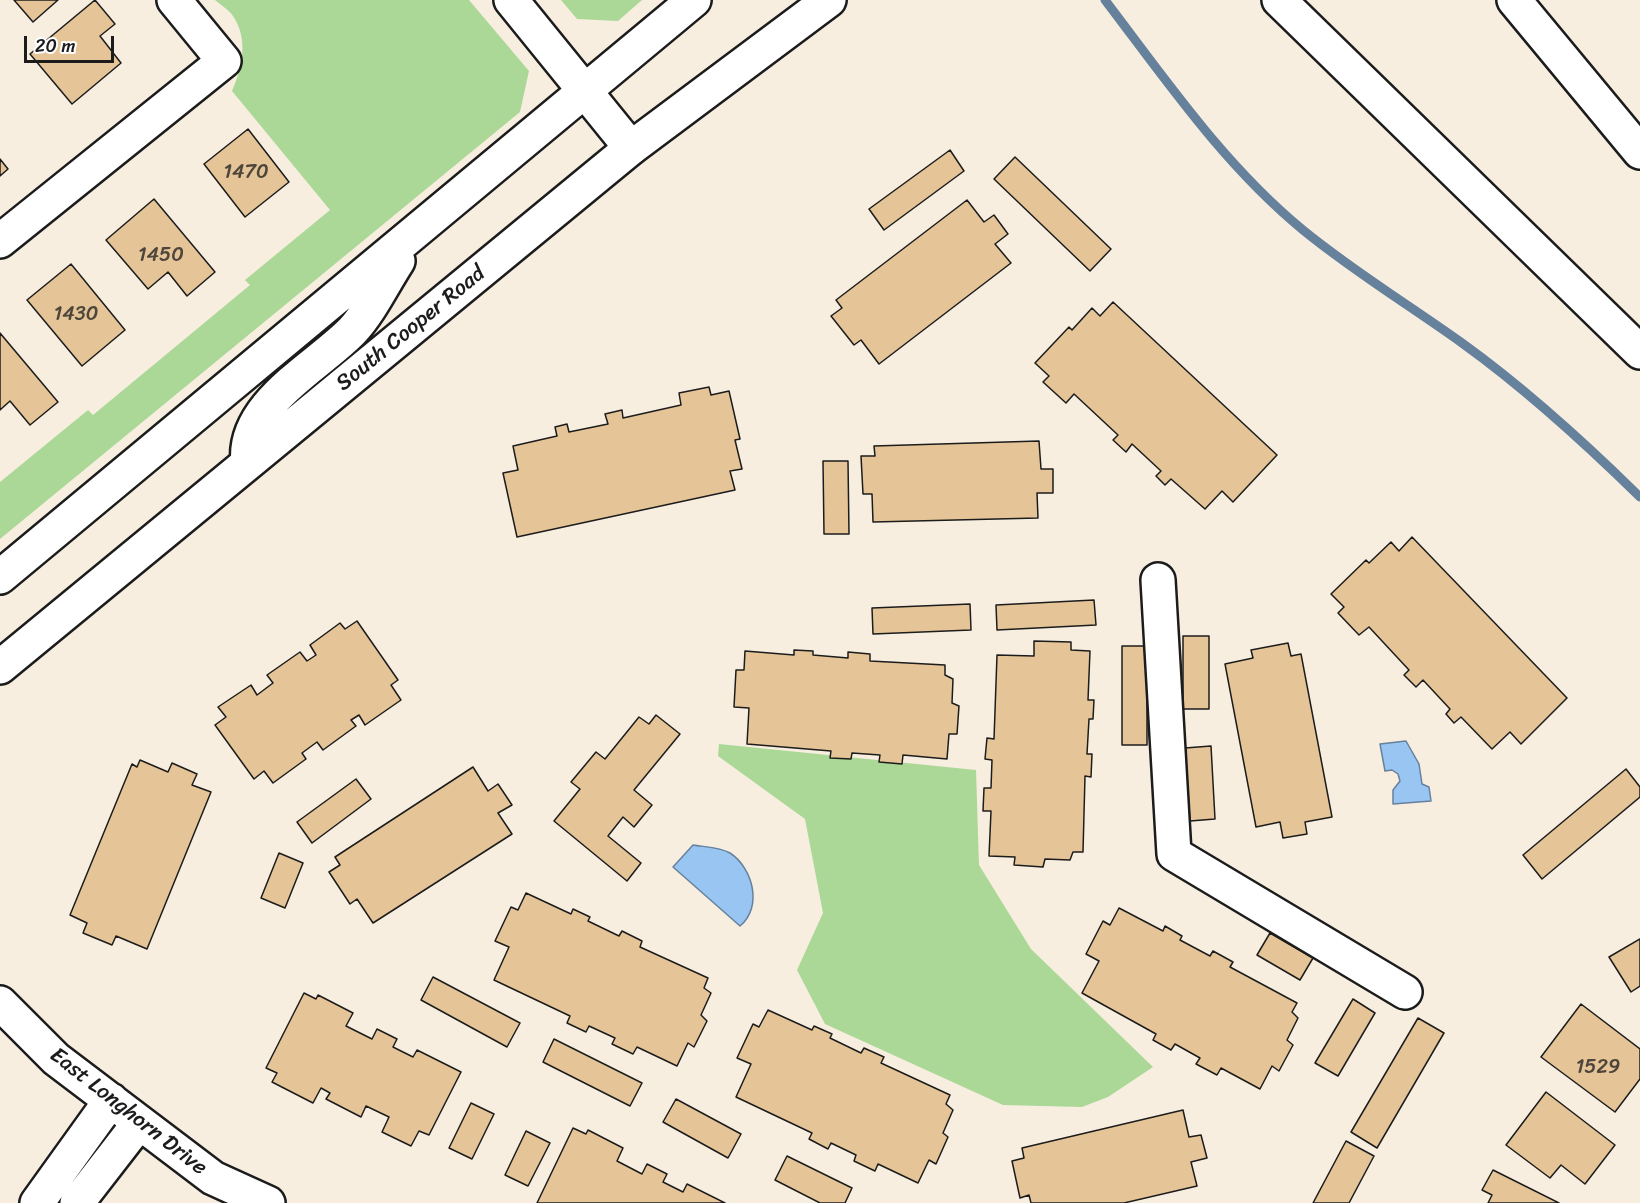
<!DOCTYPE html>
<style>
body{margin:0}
#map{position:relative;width:1640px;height:1203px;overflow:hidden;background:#f7eee0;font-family:Sriracha,sans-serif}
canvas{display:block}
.scale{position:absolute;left:24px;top:36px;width:90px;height:27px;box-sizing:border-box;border:3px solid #1c1c1c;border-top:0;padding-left:8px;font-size:18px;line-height:21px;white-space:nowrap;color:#1c1c1c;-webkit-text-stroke:4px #fff;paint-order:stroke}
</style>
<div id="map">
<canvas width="1640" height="1203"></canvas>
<div class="scale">20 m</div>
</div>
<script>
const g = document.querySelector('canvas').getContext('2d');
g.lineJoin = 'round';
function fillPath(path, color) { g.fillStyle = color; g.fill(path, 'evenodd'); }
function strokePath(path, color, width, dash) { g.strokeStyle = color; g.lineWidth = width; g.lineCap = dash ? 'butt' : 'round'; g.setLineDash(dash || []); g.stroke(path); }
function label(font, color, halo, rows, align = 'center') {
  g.font = font + ' Sriracha,sans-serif'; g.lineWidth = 4.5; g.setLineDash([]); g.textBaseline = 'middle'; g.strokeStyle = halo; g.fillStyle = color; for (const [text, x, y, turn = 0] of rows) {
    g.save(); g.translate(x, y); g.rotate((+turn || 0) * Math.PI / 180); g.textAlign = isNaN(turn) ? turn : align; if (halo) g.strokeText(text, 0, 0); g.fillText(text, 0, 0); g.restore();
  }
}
fillPath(new Path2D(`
 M215 0H469L529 71 520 112 0 539V482L88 410 93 415 250 285 245 280 330 210 232 91C242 68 249 40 233 16 229 10 221 5 215 0Z
 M561 0H642L618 21 577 19Z
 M719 744 976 770 979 865 1031 949 1153 1067 1108 1097 1082 1107 1003 1105 825 1024 797 970 823 913 805 819 718 756Z`), '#abd897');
const water = new Path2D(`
 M1406 741 1419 764 1422 784 1429 787 1431 801 1393 804V790L1400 781 1398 774 1392 770 1385 771 1380 744Z
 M693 845C704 847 720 847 730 853 753 868 763 907 740 926L673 867Z`);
fillPath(water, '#98c5f2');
strokePath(water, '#66819c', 1.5);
strokePath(new Path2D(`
 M1105 0C1166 80 1224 165 1303 230 1353 271 1409 305 1462 343 1526 389 1584 442 1640 497`), '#66819c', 9);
const building = new Path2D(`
 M14 0H58L33 22Z
 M95 0 115 24 100 36 121 63 72 104 30 54Z
 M248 129 289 182 245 217 204 164Z
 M950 150 964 171 884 230 869 209Z
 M1015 157 1111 249 1090 271 994 179Z
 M0 159 8 169 0 176Z
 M154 199 215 272 187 296 168 272 148 289 106 240Z
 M967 200 984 222 994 215 1008 234 995 244 1011 263 879 364 861 340 854 345 831 316 842 308 836 300Z
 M71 264 125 330 82 366 27 300Z
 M1113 302 1277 455 1233 502 1222 491 1205 509 1171 479 1165 485 1156 476 1161 471 1132 444 1126 452 1113 440 1118 435 1074 394 1066 403 1043 382 1049 376 1035 363 1069 327 1072 330 1092 308 1100 316Z
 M0 333 58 402 30 425 10 401 0 410Z
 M709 387 711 395 729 391 740 439 735 440 742 469 730 471 735 490 517 537 503 473 518 470 513 446 557 436 555 427 567 424 569 432 608 424 605 414 622 410 623 418 681 405 679 393Z
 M1039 441 1041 469H1053V493H1037L1038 518 873 522 872 494H863L861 456H875L874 446Z
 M823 461H848L849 534H824Z
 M1412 537 1567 698 1521 744 1510 732 1492 749 1461 717 1454 723 1446 714 1450 709 1423 680 1416 687 1404 675 1409 670 1369 627 1359 635 1338 613 1344 607 1331 594 1366 560 1369 563 1391 542 1399 551Z
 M1094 600 1096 625 997 630 996 605Z
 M970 604 971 630 873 634 872 608Z
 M357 621 398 680 391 685 401 700 365 725 359 715 351 720 356 726 323 750 317 742 302 753 306 759 273 783 264 771 254 779 215 725 226 717 218 707 251 685 257 695 273 683 267 675 300 652 307 661 316 655 310 645 340 623 345 629Z
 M1183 636H1209V709H1183Z
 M1034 641 1071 642V650L1090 651 1088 700H1094L1093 719H1089L1087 754H1092L1091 777 1085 776 1083 852H1073L1070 860 1045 859 1043 867 1014 865 1015 857 989 856 991 811H983L984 788H991L992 760 985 759 987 738 994 739 997 655 1034 656Z
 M1288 643 1291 656 1301 654 1332 817 1305 822 1307 834 1283 838 1280 822 1256 827 1225 664 1253 658 1251 650Z
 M1122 646H1147V745H1122Z
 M794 650 813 651V655L848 658V652L870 654V661L945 665V675L953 679 952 703 959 706 957 734H949L947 759 903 755 902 764 879 762 880 755 852 753 851 759 830 758 831 751 747 744 749 708 734 707 736 670H744L745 651 794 655Z
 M656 715 680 734 634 790 652 805 634 827 623 817 608 836 641 863 627 881 554 821 580 789 571 782 596 752 605 759 639 717 649 724Z
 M1211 746 1215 819 1190 821 1185 748Z
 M140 760 168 772 172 763 197 774 192 785 211 792 147 949 116 936 112 945 83 933 87 923 70 915 132 764 137 767Z
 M473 767 488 791 498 784 512 805 498 813 512 834 373 923 357 899 350 904 329 872 340 865 335 857Z
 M1626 769 1640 787V797L1542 879 1523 855Z
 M356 779 371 799 312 843 297 822Z
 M279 853 303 863 285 908 261 898Z
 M526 893 571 914 573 909 590 917 588 921 619 936 622 931 642 941 640 947 708 978 704 988 711 993 701 1015 707 1021 694 1047 688 1043 677 1066 637 1047 633 1054 612 1044 615 1038 589 1026 586 1032 567 1023 570 1016 494 980 509 947 495 941 511 907 518 910Z
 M1119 908 1163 931 1165 926 1182 936 1180 940 1210 956 1213 951 1233 962 1230 967 1297 1003 1292 1012 1298 1018 1287 1040 1293 1045 1279 1071 1272 1066 1260 1089 1221 1068 1217 1075 1196 1064 1200 1058 1175 1044 1171 1050 1153 1040 1156 1034 1082 993 1099 961 1086 954 1103 921 1110 925Z
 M1270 933 1313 958 1300 980 1257 955Z
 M1640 939V986L1631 992 1609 957Z
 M433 977 520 1023 507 1047 421 1000Z
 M304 993 316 999 318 995 353 1013 346 1026 372 1039 377 1029 397 1039 393 1047 413 1057 417 1050 461 1072 429 1135 419 1131 411 1146 382 1132 389 1117 366 1106 361 1117 326 1099 330 1093 321 1088 313 1103 272 1082 277 1073 266 1068Z
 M1353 999 1375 1013 1338 1076 1315 1063Z
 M1581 1004 1640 1049V1079L1615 1112 1541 1057Z
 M768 1010 812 1030 814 1026 832 1034 830 1038 861 1053 864 1048 884 1057 881 1063 950 1095 946 1104 953 1110 943 1133 948 1137 936 1164 929 1160 918 1183 878 1164 875 1171 854 1161 856 1155 831 1143 828 1149 809 1139 812 1133 736 1097 751 1064 737 1058 753 1024 759 1027Z
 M1418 1018 1444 1033 1377 1148 1351 1132Z
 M554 1039 642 1083 630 1106 543 1062Z
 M1546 1092 1615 1145 1585 1184 1561 1165 1550 1178 1506 1145Z
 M676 1099 741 1134 728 1158 663 1122Z
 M471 1103 494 1114 472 1159 449 1148Z
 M1183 1110 1189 1137 1201 1135 1207 1158 1191 1162 1197 1186 1124 1203H1031L1029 1195 1020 1198 1012 1161 1024 1158 1022 1148Z
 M573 1128 586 1134 588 1130 623 1148 617 1161 642 1174 647 1164 667 1174 663 1182 683 1192 687 1184 725 1203H537Z
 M526 1131 550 1143 528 1186 505 1175Z
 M1346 1141 1374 1156 1349 1203H1313Z
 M787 1156 852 1188 845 1203H820L775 1180Z
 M1493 1170 1559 1203H1488L1492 1195 1482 1190Z`);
fillPath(building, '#e5c597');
strokePath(building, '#1c1c1c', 1.5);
const minor = new Path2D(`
 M511 0 631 148
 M0 241 224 61 174 0
 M1158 580 1174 854 1405 992
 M0 1003 56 1059 213 1178 268 1203
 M37 1203 111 1100
 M77 1203 139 1123`);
const major = new Path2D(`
 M248 463C241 405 316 368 352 331 370 312 383 284 398 261
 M0 577 694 0
 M0 667 631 148 829 0`);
const highway = new Path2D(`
 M1279 0 1640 352
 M1514 0 1640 152`);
strokePath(minor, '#1c1c1c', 38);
strokePath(major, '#1c1c1c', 38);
strokePath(highway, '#1c1c1c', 38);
strokePath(minor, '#fff', 33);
strokePath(major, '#fff', 33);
strokePath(highway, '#fff', 33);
label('20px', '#4e463b', null, [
 ["1470",246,173],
 ["1450",161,256],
 ["1430",76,315],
 ["1529",1598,1068]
]);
label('22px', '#1c1c1c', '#fff', [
 ["South Cooper Road",411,329,-39],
 ["East Longhorn Drive",128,1112,38]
]);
</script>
